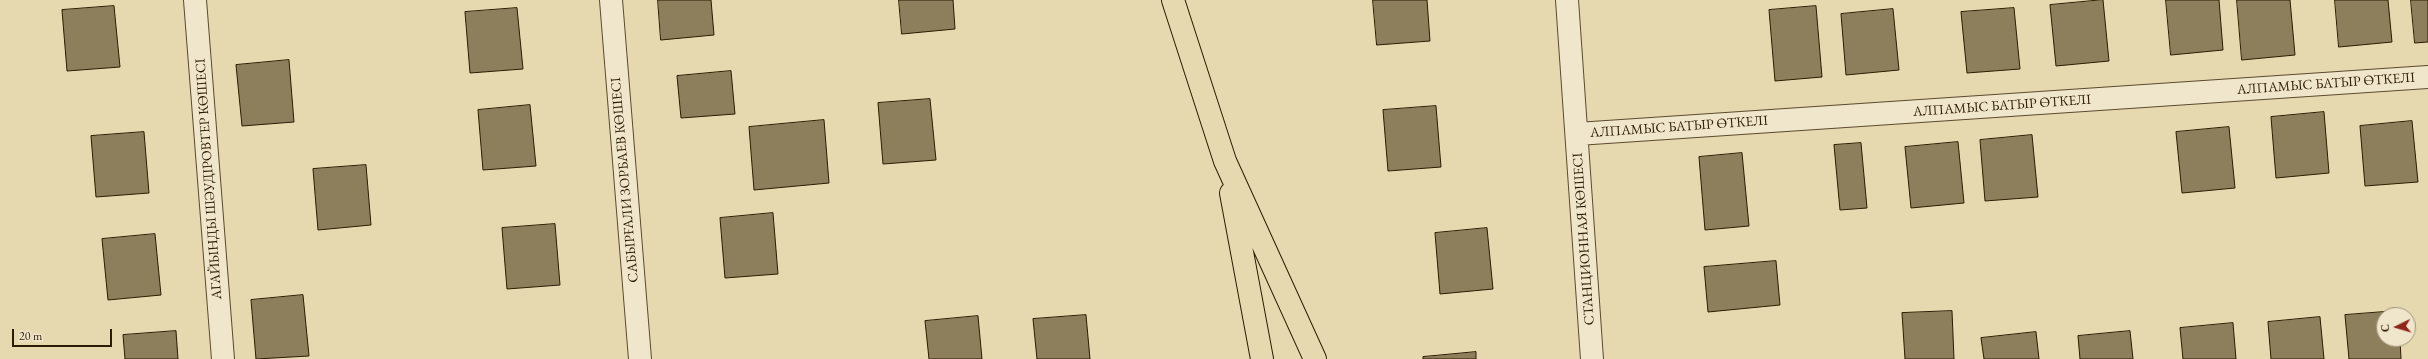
<!DOCTYPE html>
<meta charset="utf-8">
<style>
body{margin:0}
#map{position:relative;width:2428px;height:359px;overflow:hidden;background:#e6d9af;font-family:"EB Garamond",serif}
canvas{display:block}
.north{position:absolute;left:2376px;top:307px;width:40px;height:40px;box-sizing:border-box;background:#efe6cb;border:1px solid #a1957b;border-radius:50%;rotate:265deg;font-size:11px;font-weight:700;line-height:16px;text-align:center;color:#2d1b03}
.north::after{content:'';display:block;margin:auto;width:14px;height:18px;background:#8f2418;clip-path:polygon(50% 0,100% 100%,50% 72%,0 100%)}
.scale{position:absolute;left:12px;top:329px;width:100px;height:18px;box-sizing:border-box;border:2px solid #2d1b03;border-top:0;padding-left:5px;font-size:12px;line-height:14px;white-space:nowrap;color:#2d1b03;-webkit-text-stroke:3px #efe6cb;paint-order:stroke}
</style>
<div id="map">
<canvas width="2428" height="359"></canvas>
<div class="north">С</div>
<div class="scale">20 m</div>
</div>
<script>
const g = document.querySelector('canvas').getContext('2d');
g.lineJoin = 'round';
function fillPath(path, color) { g.fillStyle = color; g.fill(path, 'evenodd'); }
function strokePath(path, color, width, dash) { g.strokeStyle = color; g.lineWidth = width; g.lineCap = dash ? 'butt' : 'round'; g.setLineDash(dash || []); g.stroke(path); }
function label(font, color, halo, rows, align = 'center') {
  g.font = font + ' "EB Garamond",serif'; g.lineWidth = 4; g.setLineDash([]); g.textBaseline = 'middle'; g.strokeStyle = halo; g.fillStyle = color; for (const [text, x, y, turn = 0] of rows) {
    g.save(); g.translate(x, y); g.rotate((+turn || 0) * Math.PI / 180); g.textAlign = isNaN(turn) ? turn : align; if (halo) g.strokeText(text, 0, 0); g.fillText(text, 0, 0); g.restore();
  }
}
const building = new Path2D(`
 M658 0H711L714 35 661 40Z
 M899 0H953L955 29 902 34Z
 M1373 0H1427L1430 41 1377 45Z
 M2103 0 2109 61 2056 66 2050 5Z
 M2166 0H2219L2223 50 2171 55Z
 M2237 0H2290L2295 55 2242 60Z
 M2335 0H2388L2392 42 2339 47Z
 M2411 0H2428V42L2415 43Z
 M114 6 120 67 67 71 62 10Z
 M1816 6 1822 77 1775 81 1769 10Z
 M517 8 523 69 470 73 465 12Z
 M2014 8 2020 69 1967 73 1961 12Z
 M1893 9 1899 70 1846 75 1841 14Z
 M289 60 294 122 242 126 236 65Z
 M731 71 735 114 681 118 677 76Z
 M930 99 936 160 883 164 878 103Z
 M530 105 536 166 483 170 478 110Z
 M1436 106 1441 167 1388 171 1383 110Z
 M2324 112 2329 173 2276 178 2271 117Z
 M824 120 829 183 754 190 749 127Z
 M2412 121 2418 182 2365 186 2360 126Z
 M2229 127 2235 188 2182 193 2176 132Z
 M144 132 149 193 96 197 91 136Z
 M2032 135 2038 197 1985 201 1980 140Z
 M1958 142 1964 203 1911 208 1905 147Z
 M1861 143 1867 208 1840 210 1834 145Z
 M1742 153 1749 226 1705 230 1699 157Z
 M366 165 371 225 318 230 313 169Z
 M773 213 778 274 725 278 720 218Z
 M555 224 560 285 507 289 502 228Z
 M1487 228 1493 289 1440 294 1435 233Z
 M155 234 161 295 108 300 102 239Z
 M1776 261 1780 305 1708 312 1704 267Z
 M303 295 309 356 256 359 251 300Z
 M1952 311 1954 359H1905L1902 313Z
 M2397 311V315H2384V339H2400L2401 359H2349L2345 315Z
 M1086 315 1090 359H1037L1033 319Z
 M978 316 982 359H929L925 321Z
 M2320 317 2324 359H2271L2268 322Z
 M2233 323 2236 359H2183L2180 328Z
 M176 331 178 359H125L123 335Z
 M2130 331 2133 359H2080L2078 336Z
 M2036 332 2039 359H1984L1981 338Z
 M1476 352V359H1423V357Z`);
fillPath(building, '#8d7e5c');
strokePath(building, '#2d1b03', 1);
const minor = new Path2D(`
 M195 0 223 359
 M611 0 640 359
 M1567 0 1592 359
 M1577 134 2428 77`);
const major = new Path2D(`
 M1173 0 1225 161 1315 359
 M1231 193 1262 359`);
strokePath(minor, '#5b4a2e', 24);
strokePath(major, '#2d1b03', 24);
strokePath(minor, '#efe6cb', 22);
strokePath(major, '#e6d9af', 22);
label('14px', '#2d1b03', '#efe6cb', [
 ["АЛПАМЫС БАТЫР ӨТКЕЛІ",2326,84,-4],
 ["АЛПАМЫС БАТЫР ӨТКЕЛІ",2002,106,-4],
 ["АЛПАМЫС БАТЫР ӨТКЕЛІ",1679,127,-4],
 ["АГАЙЫНДЫ ШӘУДІРОВТЕР КӨШЕСI",209,179,-94],
 ["САБЫРҒАЛИ ЗОРБАЕВ КӨШЕСІ",625,180,-95],
 ["СТАНЦИОННАЯ КӨШЕСІ",1584,239,-94]
]);
</script>
